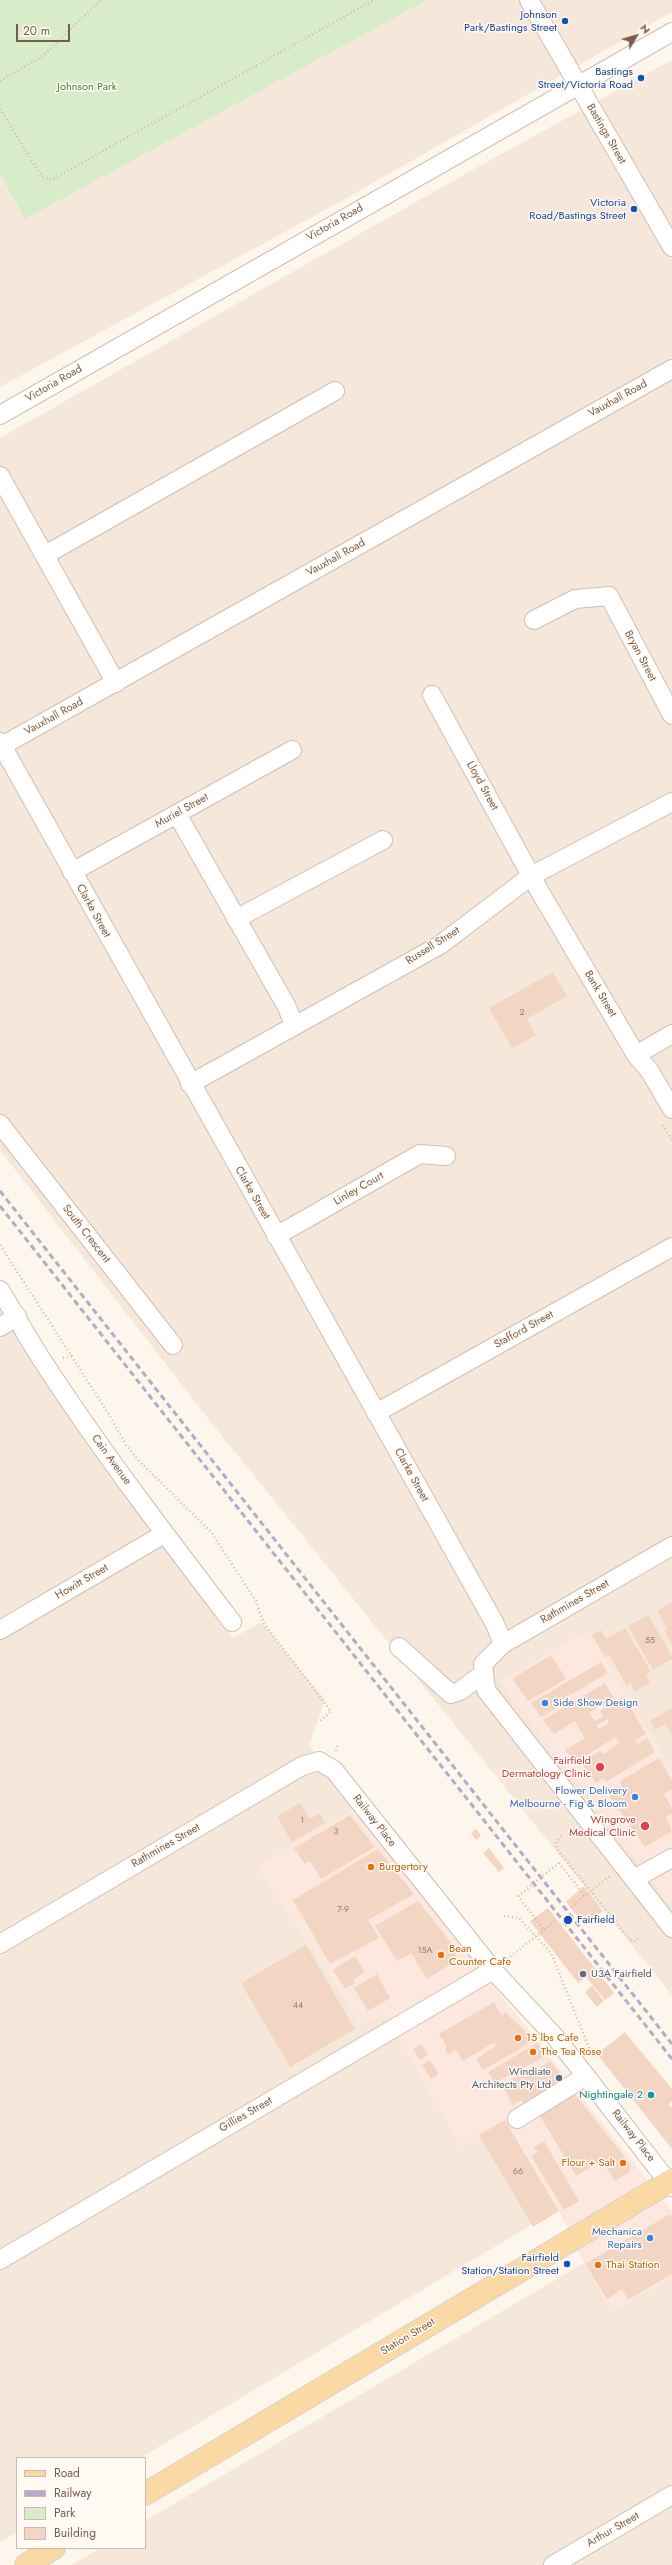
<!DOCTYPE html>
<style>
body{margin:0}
#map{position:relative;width:672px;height:2565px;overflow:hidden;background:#fdf6ec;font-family:Jost,sans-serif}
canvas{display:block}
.legend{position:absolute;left:16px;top:2457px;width:130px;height:92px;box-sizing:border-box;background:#fffaf3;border:1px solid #cabbb1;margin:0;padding:5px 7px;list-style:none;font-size:12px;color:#7a5c4d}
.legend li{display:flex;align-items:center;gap:8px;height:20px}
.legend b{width:20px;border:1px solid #cabbb1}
.north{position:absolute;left:616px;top:16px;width:40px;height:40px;-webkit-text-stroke:3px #fffaf3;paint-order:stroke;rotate:52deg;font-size:11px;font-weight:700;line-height:16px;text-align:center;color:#7a5c4d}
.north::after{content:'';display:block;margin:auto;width:14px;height:18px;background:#7a5c4d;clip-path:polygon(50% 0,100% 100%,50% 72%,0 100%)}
.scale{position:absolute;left:16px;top:24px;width:54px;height:18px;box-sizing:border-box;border:2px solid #7a5c4d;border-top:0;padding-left:5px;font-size:12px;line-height:14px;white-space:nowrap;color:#7a5c4d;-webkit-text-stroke:3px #fffaf3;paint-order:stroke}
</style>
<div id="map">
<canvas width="672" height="2565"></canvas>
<ul class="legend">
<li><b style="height:5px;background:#fbd9a5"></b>Road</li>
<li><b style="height:5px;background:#b9a8c9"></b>Railway</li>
<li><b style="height:11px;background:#d8ecc9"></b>Park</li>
<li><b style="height:11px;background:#f3d5c3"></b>Building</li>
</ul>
<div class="north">N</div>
<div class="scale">20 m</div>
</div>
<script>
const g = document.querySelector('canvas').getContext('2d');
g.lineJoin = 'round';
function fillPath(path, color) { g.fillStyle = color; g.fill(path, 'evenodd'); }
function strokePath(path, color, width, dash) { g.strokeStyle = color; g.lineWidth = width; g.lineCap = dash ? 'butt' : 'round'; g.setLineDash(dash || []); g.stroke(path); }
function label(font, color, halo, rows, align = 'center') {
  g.font = font + ' Jost,sans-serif'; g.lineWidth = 3; g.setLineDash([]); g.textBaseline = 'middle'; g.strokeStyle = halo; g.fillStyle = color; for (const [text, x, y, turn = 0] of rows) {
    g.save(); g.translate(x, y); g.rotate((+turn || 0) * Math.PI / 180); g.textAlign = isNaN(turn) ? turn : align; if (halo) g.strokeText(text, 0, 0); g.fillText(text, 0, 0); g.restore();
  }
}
fillPath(new Path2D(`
 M0 0H672V12L336 204 0 387Z
 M672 60V1995L202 1411 0 1150V438L467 173Z
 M0 1300 166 1550 233 1638 261 1622 325 1700 309 1745 354 1809 258 1866 361 2024 384 2011 461 2146 505 2120 558 2209 140 2458H17V2532L0 2542Z
 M584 2263 612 2311 672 2277V2565H71L100 2548H145V2521Z`), '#f5e8da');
fillPath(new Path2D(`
 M588 1630 672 1770V1906L500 1681Z
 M354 1809 672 2211V2277L612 2311 584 2263 558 2209 506 2120 461 2146 384 2012 362 2025 257 1866Z`), '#fde8e0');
fillPath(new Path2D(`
 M0 0H427L25 219 0 174Z`), '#d8ecc9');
fillPath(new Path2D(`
 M553 972 567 996 527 1019 536 1035 512 1048 489 1008Z
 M672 1602V1644L664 1630 667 1628 657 1611Z
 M648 1615 672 1656V1659L653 1670 628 1626Z
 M625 1628 651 1672 646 1675 650 1683 635 1691 630 1683 627 1686 609 1655 605 1657 592 1635 601 1630 606 1639Z
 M551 1655 566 1679 528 1701 512 1679Z
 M601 1662 608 1673 560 1701 562 1705 541 1717 531 1703Z
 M605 1683 614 1698 589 1713 595 1721 603 1716 600 1711 624 1696 646 1734 635 1740 637 1744 647 1738 655 1752 606 1782 603 1778 596 1783 581 1763 600 1751 603 1754 620 1743 616 1737 576 1762 565 1750 585 1738 575 1721 554 1734 543 1720ZM607 1719 609 1723 599 1729 596 1726Z
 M672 1708V1734L665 1725 655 1730 650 1721Z
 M659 1758 672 1780V1789L664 1794 672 1808V1814L666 1817 672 1831 645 1847 609 1795 622 1786 620 1781Z
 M300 1803 310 1819 320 1813 325 1823 292 1842 277 1817Z
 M350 1815 375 1847 321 1879 310 1861 305 1864 294 1848Z
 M476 1829 481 1836 476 1840 471 1833Z
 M489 1848 504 1868 499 1872 483 1853Z
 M378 1849 414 1894 368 1920 379 1938 330 1964 293 1900Z
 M584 1886 603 1911 584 1924 566 1902Z
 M418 1901 457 1950 454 1962 427 1979 411 1953 397 1961 375 1926Z
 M548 1908 614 1993 605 2000 586 1977 578 1983 530 1921Z
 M306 1945 355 2029 290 2067 241 1983Z
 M355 1956 365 1972 353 1980 355 1983 345 1989 333 1970Z
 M377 1974 390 1998 368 2011 354 1988Z
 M592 1986 604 2001 597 2007 585 1992Z
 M494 2002 502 2016 505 2012 535 2040 483 2070 476 2059 496 2046 493 2043 463 2061 456 2050 448 2055 445 2049 447 2047 439 2034Z
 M625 2032 672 2089V2101L669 2104 672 2108V2149L597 2054Z
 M537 2043 547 2055 495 2083 488 2072Z
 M421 2044 428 2055 420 2060 413 2049Z
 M430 2060 439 2074 431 2079 422 2065Z
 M550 2061 569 2084 526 2107 521 2100 513 2105 502 2085 525 2071 528 2076Z
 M574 2093 631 2165 630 2172 615 2181 602 2161 576 2176 537 2111Z
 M505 2120 559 2211 533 2227 479 2135Z
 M544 2141 579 2201 564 2210 531 2156 537 2152 534 2147Z
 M670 2214 672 2217V2274L628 2300 622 2289 607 2299 585 2264Z`), '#f3d5c3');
const minor = new Path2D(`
 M529 0 672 247
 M0 415 672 32
 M0 476 116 683
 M45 555 335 391
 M534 620 575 599 609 596 672 715
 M432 695 540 892 636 1055 649 1070 672 1109
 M0 742 495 1624 503 1644
 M0 747 672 369
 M177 814 287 1007 294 1025
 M72 872 292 750
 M236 919 383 840
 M636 1055 672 1034
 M190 1084 440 945 531 876 672 802
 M0 1124 173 1345
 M276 1236 420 1154 446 1156
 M0 1290C15 1314 28 1339 44 1363 102 1452 167 1537 232 1622
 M0 1327 17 1316
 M376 1413 672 1247
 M672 1546 503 1644 483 1664 486 1690 672 1928
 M0 1630 164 1534
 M399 1647 451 1694 460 1691 484 1673
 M634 1879 672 1858
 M0 1944 302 1766 319 1761 334 1770 493 1970 557 2039 672 2187
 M517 2119 586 2076
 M0 2260 493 1970
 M553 2565 672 2495`);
const major = new Path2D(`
 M145 2494 672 2180
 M26 2565 54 2548`);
strokePath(minor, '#d1beb0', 20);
strokePath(major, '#dad1cd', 24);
strokePath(new Path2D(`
 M0 81 43 56 101 0
 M0 109 39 172 43 177 51 180 374 0
 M663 1125 672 1140
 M0 1245 110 1416 126 1445 139 1461 211 1532 256 1601 264 1624 331 1711 320 1721
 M63 1358 72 1356
 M336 1751 338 1745
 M561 1836 556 1842 557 1849 630 1940 636 1941 641 1937
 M559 1863 585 1896
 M518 1896 544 1930
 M571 1907 610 1876
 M504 1916 519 1918 551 1953 589 2048
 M507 1959 555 1921`), '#d9b8a5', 2.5, [1, 3]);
strokePath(minor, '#fff', 18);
strokePath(major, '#fbd9a5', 22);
strokePath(new Path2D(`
 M0 1191 672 2044
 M0 1206 672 2059`), '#b9a8c9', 3, [6, 4]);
strokePath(new Path2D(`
 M518 1896 559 1863`), '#d9b8a5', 2.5, [1, 3]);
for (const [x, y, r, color] of [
 [565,21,4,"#1a4fb4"],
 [641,78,4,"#1a4fb4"],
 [634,209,4,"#1a4fb4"],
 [545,1703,4,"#3f7fe0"],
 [600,1767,5,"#e0444e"],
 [635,1797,4,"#3f7fe0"],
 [645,1826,5,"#e0444e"],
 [371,1867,4,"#e8710a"],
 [568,1920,5,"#1a4fb4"],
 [441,1955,4,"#e8710a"],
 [583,1974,4,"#5c6f8a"],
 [518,2038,4,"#e8710a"],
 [533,2052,4,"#e8710a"],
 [559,2078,4,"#5c6f8a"],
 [651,2095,4,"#0f9aa8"],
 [623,2163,4,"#e8710a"],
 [650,2238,4,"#3f7fe0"],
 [567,2264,4,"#1a4fb4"],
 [598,2265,4,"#e8710a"]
]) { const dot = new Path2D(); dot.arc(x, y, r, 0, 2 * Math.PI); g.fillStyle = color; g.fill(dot); strokePath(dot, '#fffaf3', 1.5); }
label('9px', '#987a6a', null, [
 ["2",522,1013],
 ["55",650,1641],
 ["1",302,1821],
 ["3",336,1832],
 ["7-9",343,1910],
 ["15A",425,1951],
 ["44",298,2006],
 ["66",518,2172]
]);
label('11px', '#164399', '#fffaf3', [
 ["Johnson",557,15],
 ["Park/Bastings Street",557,28],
 ["Bastings",633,72],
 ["Street/Victoria Road",633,85],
 ["Victoria",626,203],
 ["Road/Bastings Street",626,216],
 ["Fairfield",577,1920,"left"],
 ["Fairfield",559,2258],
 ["Station/Station Street",559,2271]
], 'right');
label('11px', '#537a41', '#fffaf3', [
 ["Johnson Park",87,87]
]);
label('11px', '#7a5c4d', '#fffaf3', [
 ["Bastings Street",606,134,60],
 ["Victoria Road",335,223,-30],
 ["Victoria Road",54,384,-30],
 ["Vauxhall Road",618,399,-29],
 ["Vauxhall Road",336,558,-29],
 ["Bryan Street",640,656,62],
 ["Vauxhall Road",54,717,-29],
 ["Lloyd Street",482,786,61],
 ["Muriel Street",182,811,-29],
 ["Clarke Street",93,911,61],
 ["Russell Street",433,946,-32],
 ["Bank Street",600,994,59],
 ["Linley Court",359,1189,-30],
 ["Clarke Street",252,1193,60],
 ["South Crescent",86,1234,52],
 ["Stafford Street",524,1330,-29],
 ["Cain Avenue",111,1460,54],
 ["Clarke Street",411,1475,61],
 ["Howitt Street",82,1582,-30],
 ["Rathmines Street",575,1602,-30],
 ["Railway Place",374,1821,52],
 ["Rathmines Street",166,1846,-30],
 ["Gillies Street",246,2115,-30],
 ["Railway Place",633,2136,52],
 ["Station Street",408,2337,-31],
 ["Arthur Street",613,2530,-30]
]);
label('11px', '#366cbe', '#fffaf3', [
 ["Side Show Design",553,1703,"left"],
 ["Flower Delivery",627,1791],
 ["Melbourne - Fig & Bloom",627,1804],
 ["Mechanica",642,2232],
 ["Repairs",642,2245]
], 'right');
label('11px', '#be3a42', '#fffaf3', [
 ["Fairfield",591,1761],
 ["Dermatology Clinic",591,1774],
 ["Wingrove",636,1820],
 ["Medical Clinic",636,1833]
], 'right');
label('11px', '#c56008', '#fffaf3', [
 ["Burgertory",379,1867],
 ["Bean",449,1949],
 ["Counter Cafe",449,1962],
 ["15 lbs Cafe",526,2038],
 ["The Tea Rose",541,2052],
 ["Flour + Salt",615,2163,"right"],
 ["Thai Station",606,2265]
], 'left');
label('11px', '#4e5e75', '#fffaf3', [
 ["U3A Fairfield",591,1974],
 ["Windiate",551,2072,"right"],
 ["Architects Pty Ltd",551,2085,"right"]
], 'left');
label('11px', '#0d838f', '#fffaf3', [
 ["Nightingale 2",643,2095]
], 'right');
</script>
